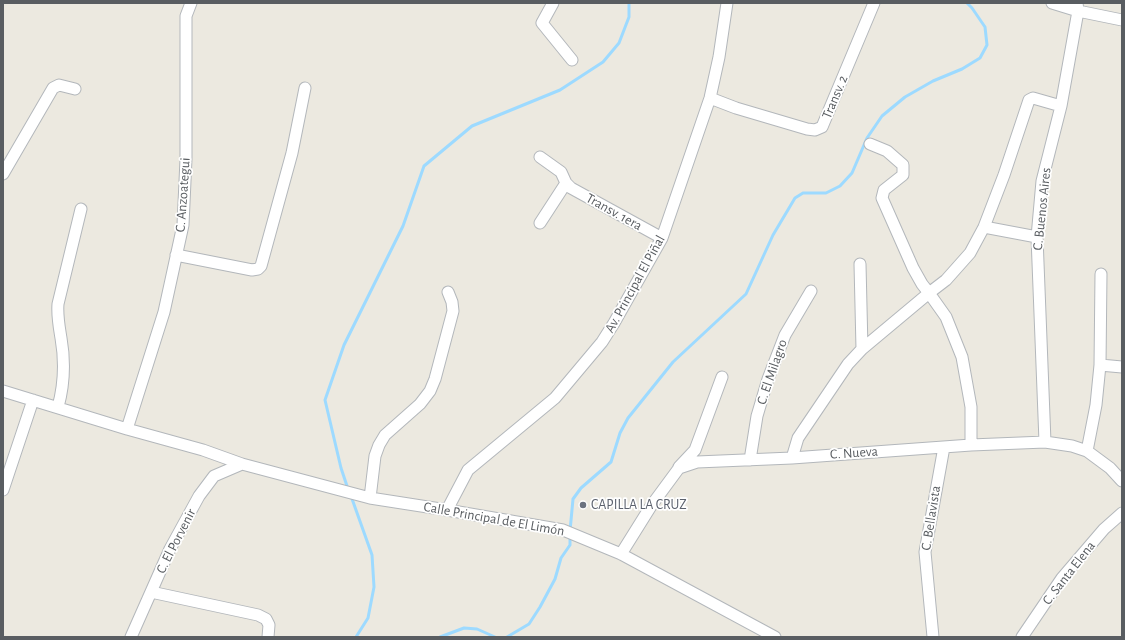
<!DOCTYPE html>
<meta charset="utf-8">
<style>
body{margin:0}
#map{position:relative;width:1125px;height:640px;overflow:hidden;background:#ece9e0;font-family:"Alegreya Sans",sans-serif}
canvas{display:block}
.frame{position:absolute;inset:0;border:4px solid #595d61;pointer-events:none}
</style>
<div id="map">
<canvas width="1125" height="640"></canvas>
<div class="frame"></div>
</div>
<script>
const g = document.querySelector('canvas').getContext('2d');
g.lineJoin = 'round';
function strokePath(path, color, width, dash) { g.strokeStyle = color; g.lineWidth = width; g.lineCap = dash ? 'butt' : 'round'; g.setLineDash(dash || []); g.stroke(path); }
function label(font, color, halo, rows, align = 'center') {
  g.font = font + ' "Alegreya Sans",sans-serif'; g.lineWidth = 3.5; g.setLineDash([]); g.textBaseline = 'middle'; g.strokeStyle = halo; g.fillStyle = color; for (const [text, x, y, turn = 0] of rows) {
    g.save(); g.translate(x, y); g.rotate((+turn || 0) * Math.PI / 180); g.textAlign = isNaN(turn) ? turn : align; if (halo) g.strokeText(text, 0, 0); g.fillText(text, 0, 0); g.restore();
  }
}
strokePath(new Path2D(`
 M348 489 341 468 325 400 344 345 403 226 424 166 472 126 560 90 603 62 619 43 629 17V3
 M351 496 372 555 374 587 368 618 356 637
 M570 531 573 499 581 488 611 462 620 433 628 418 673 362 746 294 773 235 795 198 803 193H826L840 186 852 173 867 138 882 116 905 97 933 81 962 69 980 58 987 45 985 27 972 8 967 3
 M440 637 464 628 477 629 495 637
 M507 637 529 624 540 607 555 579 561 558 570 545V536`), '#9ddaff', 3);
const street = new Path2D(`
 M553 3 542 23 572 60
 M1052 3 1078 11 1122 20
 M710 98 736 108 807 129 815 130 822 127 874 3
 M870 144 887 151 903 165V175L884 190 882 198 913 268 922 284 929 293 946 317 962 357 971 407V445
 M540 157 561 172 566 183 571 188 662 238
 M3 174 53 88 59 85 75 89
 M540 223 566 183
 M984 227 1037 237
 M176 255 252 270 258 269 261 266 292 153 305 88
 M860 264 862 349
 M1100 365 1122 367
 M3 391 127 429 203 450 242 464 370 498 447 510 563 530 621 554 775 637
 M58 407C64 385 65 361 61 338 59 326 57 316 58 304L81 209
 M127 429 164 312 183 225 186 159V16L191 3
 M1045 442 1037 237 1042 181 1061 106 1078 11 1077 3
 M1087 451 1096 405 1100 365 1101 274
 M792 458 798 438 848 364 862 349 929 293 946 280 970 253 984 227 1004 175 1029 100 1033 98 1061 106
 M750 460 757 416 768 379 785 335 811 291
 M679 467 695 450 722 377
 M3 490 33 400
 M370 498 375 456 379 445 385 435 420 404 430 391 435 379 453 311 452 302 448 292
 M447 510 468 470 555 398 602 342 614 323 662 238 710 98 719 57 727 3
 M621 554 651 506 679 468 697 462 792 458 971 445 1045 442 1072 446 1087 451 1110 468 1122 481
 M151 592 258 615 266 619 269 625 268 637
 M131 637 170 549 199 496 214 476 242 464
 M933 637 925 552 944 447
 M1022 637 1062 578 1104 529 1122 513`);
strokePath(street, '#b3b7bb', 13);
strokePath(street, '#fff', 11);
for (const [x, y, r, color] of [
 [583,505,4,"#6b7280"]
]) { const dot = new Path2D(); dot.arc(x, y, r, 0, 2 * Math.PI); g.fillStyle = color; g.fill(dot); strokePath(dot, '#fff', 1.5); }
label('14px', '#595d61', '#fff', [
 ["Transv. 2",835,97,-67],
 ["C. Anzoategui",183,195,-86],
 ["C. Buenos Aires",1042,209,-84],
 ["Transv. 1era",614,212,29],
 ["Av. Principal El Piñal",635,284,-61],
 ["C. El Milagro",772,372,-71],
 ["C. Nueva",854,453,-4],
 ["C. Bellavista",931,518,-81],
 ["Calle Principal de El Limón",494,519,10],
 ["C. El Porvenir",176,541,-63],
 ["C. Santa Elena",1069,573,-52]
]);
label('14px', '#5b616d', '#fff', [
 ["CAPILLA LA CRUZ",591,505]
], 'left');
</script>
